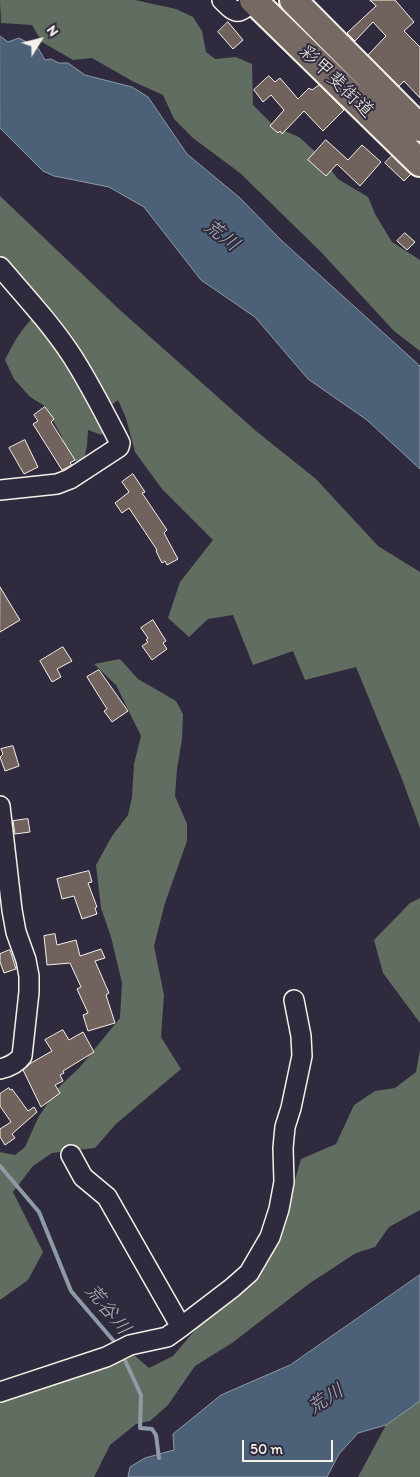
<!DOCTYPE html>
<meta charset="utf-8">
<style>
body{margin:0}
#map{position:relative;width:420px;height:1477px;overflow:hidden;background:#2f2a3d;font-family:Itim,sans-serif}
canvas{display:block}
.north{position:absolute;left:15px;top:15px;width:50px;height:50px;-webkit-text-stroke:4px #2f2a3d;paint-order:stroke;rotate:54deg;font-size:14px;font-weight:700;line-height:20px;text-align:center;color:#f4f1e8}
.north::after{content:'';display:block;margin:auto;width:18px;height:22px;background:#f4f1e8;clip-path:polygon(50% 0,100% 100%,50% 72%,0 100%)}
.scale{position:absolute;left:242px;top:1440px;width:91px;height:22px;box-sizing:border-box;border:2px solid #f4f1e8;border-top:0;padding-left:6px;font-size:15px;line-height:18px;white-space:nowrap;color:#f4f1e8;-webkit-text-stroke:4px #2f2a3d;paint-order:stroke}
</style>
<div id="map">
<canvas width="420" height="1477"></canvas>
<div class="north">N</div>
<div class="scale">50 m</div>
</div>
<script>
const g = document.querySelector('canvas').getContext('2d');
g.lineJoin = 'round';
function fillPath(path, color) { g.fillStyle = color; g.fill(path, 'evenodd'); }
function strokePath(path, color, width, dash) { g.strokeStyle = color; g.lineWidth = width; g.lineCap = dash ? 'butt' : 'round'; g.setLineDash(dash || []); g.stroke(path); }
function label(font, color, halo, rows, align = 'center') {
  g.font = font + ' Itim,"Klee One",sans-serif'; g.lineWidth = 4; g.setLineDash([]); g.textBaseline = 'middle'; g.strokeStyle = halo; g.fillStyle = color; for (const [text, x, y, turn = 0] of rows) {
    g.save(); g.translate(x, y); g.rotate((+turn || 0) * Math.PI / 180); g.textAlign = isNaN(turn) ? turn : align; if (halo) g.strokeText(text, 0, 0); g.fillText(text, 0, 0); g.restore();
  }
}
fillPath(new Path2D(`
 M0 0H135L176 9 193 17 202 31 206 52 215 59 236 57 252 64 253 105 275 127 299 137 321 157 338 179 368 197 375 214 392 242 420 260V351L394 331 321 252 240 173 193 138 174 119 163 95 134 82 92 58 73 60 42 42 32 25 1 23Z
 M0 196 121 311 256 431 316 479 378 546 420 572V828L402 779 356 667 305 680 293 651 253 665 233 615 208 619 189 637 168 618 180 582 213 540 162 489 135 452 126 418 118 400 108 408 102 435 88 430 87 446 83 464 68 458 62 437 45 406 30 397 14 379 5 360C17 335 26 323 47 304L0 258Z
 M120 659 138 679 176 701 183 714 182 739 177 769 175 796 187 824V841L165 903 154 946 164 995 161 1037 181 1069 116 1124 95 1148 52 1153 33 1166 13 1192 43 1252 28 1280 0 1300V1152L15 1155 25 1147 38 1118 56 1090 80 1067 120 1018 122 983 111 937 101 908 96 865 112 836 128 815 132 797 134 764 141 736 116 685 94 664Z
 M420 898V1023L383 973 374 940 410 903Z
 M420 1050V1210L389 1227 375 1247 356 1253 310 1283 232 1343 195 1366 168 1405 150 1421 136 1424 110 1445 94 1477H0V1398L24 1394 133 1354 149 1368 173 1356 201 1323 286 1211 301 1159 336 1144 354 1105 375 1091 395 1088 416 1072Z
 M420 1401V1477H358L386 1425Z`), '#626d61');
const water = new Path2D(`
 M0 36 8 42 19 38 38 48 45 60 51 59 59 63H68L85 75 132 87 148 97 187 154 240 198 282 241 420 366V469L367 420 308 379 255 317 201 280 144 207 109 187 54 176 43 171 0 128Z
 M420 1275V1401L386 1425 358 1433 339 1454 327 1477H128L130 1467 145 1458 174 1450 173 1434 221 1395 290 1365Z`);
fillPath(water, '#4c6177');
strokePath(water, '#8f9ba4', 1);
strokePath(new Path2D(`
 M0 1166 39 1212 71 1291 118 1346
 M122 1354 141 1395 140 1428 152 1429 156 1435 159 1458`), '#8f9ba4', 4);
const building = new Path2D(`
 M370 0H395L414 22 404 31 420 47V98L404 81 399 86 368 55 386 36 373 22 355 41 347 33 376 6Z
 M228 22 243 40 233 49 218 32Z
 M269 76 275 82 280 78 298 99 309 88 312 90 319 85 344 110 323 131 304 111 282 134 280 131 278 133 270 126 284 110 271 95 263 102 254 90Z
 M326 140 348 160 362 145 381 162 360 186 337 164 326 176 308 160Z
 M392 156 411 174 404 181 385 163Z
 M405 233 415 242 407 250 397 241Z
 M45 407 54 419 51 422 75 460 70 463 72 465 62 470 33 424 38 421 34 415Z
 M25 440 38 467 24 474 9 448Z
 M133 474 145 492 142 493 167 530 164 533 178 559 167 565 165 561 162 563 156 551 157 550 129 508 122 513 115 503 129 492 122 482Z
 M0 587 20 620 0 632Z
 M153 620 166 641 163 643 167 649 152 660 142 646 148 642 146 640 148 638 141 628Z
 M63 647 72 661 57 669 61 677 52 682 40 661Z
 M99 670 128 711 112 722 104 711 107 709 87 677Z
 M13 746 19 766 5 771 0 757 3 754 1 749Z
 M28 819 30 832 15 834 13 821Z
 M89 871 92 882 88 883 97 907 95 908 97 914 82 919 74 896 62 899 57 879Z
 M55 934 57 945 76 940 80 956 101 949 105 958 95 961 109 993 106 995 115 1023 88 1031 83 1015 88 1013 77 989 81 987 70 963 47 965 44 936Z
 M10 950 16 969 4 973 0 962V954Z
 M63 1030 69 1040 83 1032 94 1052 63 1071 64 1073 60 1075 63 1081 55 1085 60 1093 41 1107 23 1070 31 1063 52 1051 45 1040Z
 M9 1088 10 1090 12 1089 28 1111 34 1107 37 1112 12 1134 15 1138 5 1145 0 1137V1129L11 1122 0 1106V1094Z`);
fillPath(building, '#71625e');
strokePath(building, '#f4f1e8', 1);
const minor = new Path2D(`
 M222 0C237 15 238 15 253 0
 M0 267C25 296 51 324 72 356 90 384 105 414 120 443L119 447 70 479 57 484 0 490
 M0 806 12 910 16 932 26 960 29 976V992L22 1056C17 1063 9 1067 0 1069
 M71 1155 83 1177 107 1197 181 1327
 M0 1392 106 1357 130 1345 167 1337 181 1327 232 1288 249 1273 270 1237 279 1209 284 1182 283 1148 285 1127 291 1108 302 1056 301 1036 294 1000`);
const highway = new Path2D(`
 M253 0 420 163
 M293 0 420 128`);
strokePath(minor, '#f4f1e8', 22);
strokePath(highway, '#f4f1e8', 30);
strokePath(minor, '#2f2a3d', 19);
strokePath(highway, '#766964', 26);
label('19px', '#f4f1e8', '#2f2a3d', [
 ["彩甲斐街道",336,82,44]
]);
label('italic 20px', '#b1b7bb', '#2f2a3d', [
 ["荒川",221,236,38],
 ["荒谷川",107,1310,51],
 ["荒川",326,1400,-32]
]);
</script>
